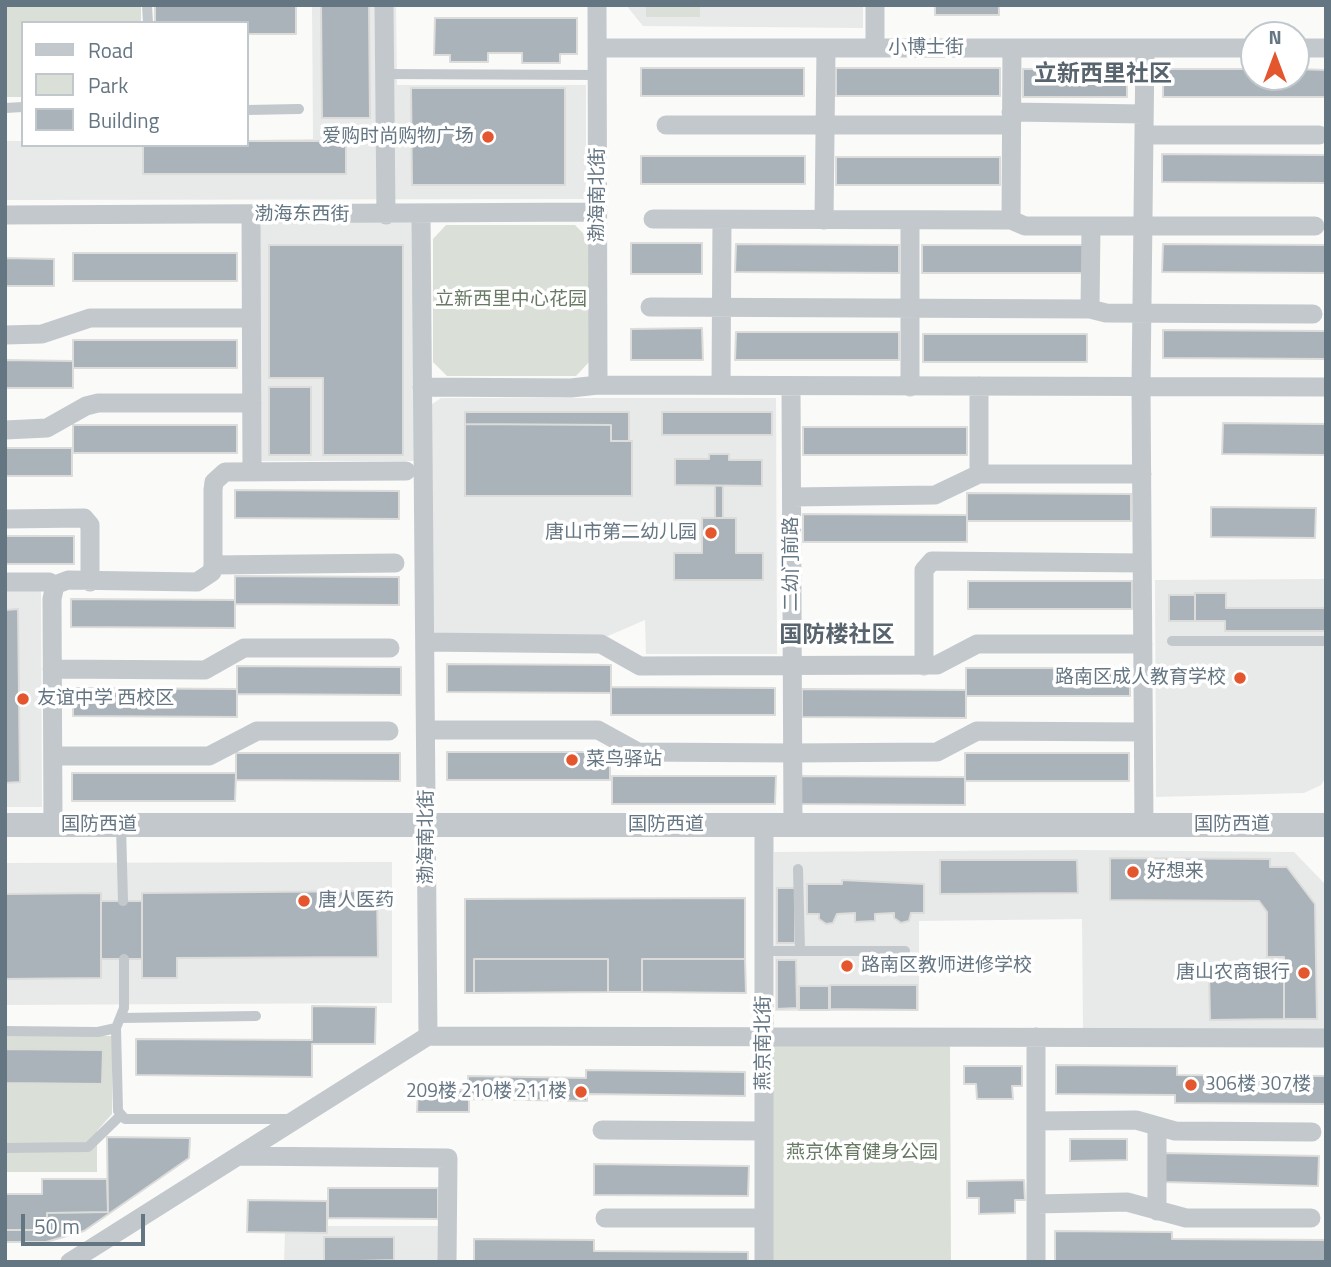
<!DOCTYPE html>
<meta charset="utf-8">
<style>
body{margin:0}
#map{position:relative;width:1331px;height:1267px;overflow:hidden;background:#fafaf8;font-family:"Titillium Web",sans-serif}
canvas{display:block}
.frame{position:absolute;inset:0;border:7px solid #657683;pointer-events:none}
.legend{position:absolute;left:21px;top:21px;width:228px;height:126px;box-sizing:border-box;background:#fff;border:2px solid #c1c8cd;margin:0;padding:9px 12px;list-style:none;font-size:21px;color:#657683}
.legend li{display:flex;align-items:center;gap:14px;height:35px}
.legend b{width:35px;border:2px solid #c1c8cd}
.north{position:absolute;left:1240px;top:21px;width:70px;height:70px;box-sizing:border-box;background:#fff;border:2px solid #c1c8cd;border-radius:50%;rotate:0deg;font-size:19px;font-weight:700;line-height:28px;text-align:center;color:#657683}
.north::after{content:'';display:block;margin:auto;width:24px;height:32px;background:#e4572e;clip-path:polygon(50% 0,100% 100%,50% 72%,0 100%)}
.scale{position:absolute;left:21px;top:1214px;width:124px;height:32px;box-sizing:border-box;border:4px solid #657683;border-top:0;padding-left:9px;font-size:21px;line-height:24px;white-space:nowrap;color:#657683;-webkit-text-stroke:5px #fff;paint-order:stroke}
</style>
<div id="map">
<canvas width="1331" height="1267"></canvas>
<div class="frame"></div>
<ul class="legend">
<li><b style="height:9px;background:#c3c8cc"></b>Road</li>
<li><b style="height:19px;background:#dadfd7"></b>Park</li>
<li><b style="height:19px;background:#aab3b9"></b>Building</li>
</ul>
<div class="north">N</div>
<div class="scale">50 m</div>
</div>
<script>
const g = document.querySelector('canvas').getContext('2d');
g.lineJoin = 'round';
function fillPath(path, color) { g.fillStyle = color; g.fill(path, 'evenodd'); }
function strokePath(path, color, width, dash) { g.strokeStyle = color; g.lineWidth = width; g.lineCap = dash ? 'butt' : 'round'; g.setLineDash(dash || []); g.stroke(path); }
function label(font, color, halo, rows, align = 'center') {
  g.font = font + ' "Titillium Web","Noto Sans SC",sans-serif'; g.lineWidth = 7; g.setLineDash([]); g.textBaseline = 'middle'; g.strokeStyle = halo; g.fillStyle = color; for (const [text, x, y, turn = 0] of rows) {
    g.save(); g.translate(x, y); g.rotate((+turn || 0) * Math.PI / 180); g.textAlign = isNaN(turn) ? turn : align; if (halo) g.strokeText(text, 0, 0); g.fillText(text, 0, 0); g.restore();
  }
}
fillPath(new Path2D(`
 M312 5H396L397 85H586V199L5 200V141H23V145H247V140L313 139Z
 M626 5H863V28L643 26Z
 M415 221V461H257V222Z
 M441 398H776L777 654H646L645 620 608 636 433 637 431 405Z
 M1326 579V777L1321 785 1304 793 1156 797 1155 580Z
 M5 590H41L42 807H5Z
 M1082 850 1294 852 1326 885V1034L1083 1033 1082 919 919 921V1011H775L774 852Z
 M392 862V1003L5 1005V863Z
 M327 1226H438V1262H284L285 1233H326Z`), '#e8e9e9');
fillPath(new Path2D(`
 M5 5H141V23H23V97H5Z
 M646 5H700V17H646Z
 M446 225H575L589 239V362L576 376H447L433 362V239Z
 M5 1036H112V1114L97 1131V1172H5Z
 M772 1045H950L951 1262H773Z`), '#dadfd7');
const building = new Path2D(`
 M155 5H296V34H247V23H155Z
 M321 5H369L370 118H322Z
 M935 5H999V15H935Z
 M435 18H577V54H560V63H522V53H488V62H450V55H434Z
 M641 68H804V96H641Z
 M836 68H1000V96H836Z
 M1023 69H1127V97H1023Z
 M1163 69H1254V77H1296V69L1326 70V97H1163Z
 M411 88H565V185H412Z
 M247 141H346V174H143V145H247Z
 M1162 154 1326 155V183L1162 182Z
 M641 156H805V184H641Z
 M836 157H1000V185H836Z
 M631 243H702V274H631Z
 M736 244 899 245V273L735 272Z
 M1163 244 1326 245V273L1162 272Z
 M269 245H403V455H323V378H269Z
 M922 245H1086V273H922Z
 M73 253H237V281H73Z
 M5 258 54 259V286H5Z
 M702 328 703 360H631V329Z
 M1163 330 1326 331V359L1163 358Z
 M736 332H899V360H735Z
 M923 334H1087V362H923Z
 M73 340H237V368H73Z
 M5 360 73 361V388H5Z
 M269 387H311V455H269Z
 M465 412H629V441H611V425L465 424Z
 M662 412H772V435H662Z
 M1223 423 1326 424V455L1222 454Z
 M465 424 611 425V441H632V496H465Z
 M73 425H237V453H73Z
 M803 427H967V455H803Z
 M5 448H72V476H5Z
 M709 454H729V460H762V486L675 485V459H709Z
 M715 486H723V518H715Z
 M235 490 399 491V519L235 518Z
 M967 493 1131 494V521H967Z
 M1211 507 1316 508 1315 538 1211 537Z
 M803 514 967 515V542H803Z
 M702 518H736V553H763V580H674V553H702Z
 M5 536H74V564H5Z
 M235 576 399 577V605L235 604Z
 M968 581H1132V609H968Z
 M1195 593H1226V608H1326V631H1225V621H1195Z
 M1169 595H1195V621H1169Z
 M71 599 235 600V628L71 627Z
 M18 609 20 782 5 783V610Z
 M447 664 611 665V693L447 692Z
 M237 666 401 667V695L237 694Z
 M966 668H1130V696H966Z
 M611 687 775 688V715H611Z
 M73 688 237 689V717L73 716Z
 M802 689 966 690V718L802 717Z
 M447 752H610V780H447Z
 M236 753H400V781L236 780Z
 M965 753H1129V781H965Z
 M72 773H236L235 801H72Z
 M612 776H776L775 804H612Z
 M801 776 965 777V805L801 804Z
 M1110 858 1270 859V867H1287L1315 904 1317 1019H1284V957H1267V912L1259 901 1110 900Z
 M940 860H1077L1078 893 940 894Z
 M842 880 924 884V913H911L909 921 901 923 894 918V913L875 914V921L855 922V913L837 914 833 923 826 924 819 919V914H807V884H842Z
 M777 888H795V943H777Z
 M377 891 378 957 177 958V978H142V893Z
 M101 893V978L5 979V894Z
 M745 898V959H642V992H608V959H474V993H465V899Z
 M101 901H142V959H101Z
 M474 959H608V992L474 993Z
 M642 959H745L746 993 642 992Z
 M777 960H796L797 1008 777 1009Z
 M1284 972V1019L1210 1020 1209 973Z
 M830 985H917V1010L830 1009Z
 M799 986H829V1010H799Z
 M312 1006 376 1007 375 1044H312V1077L136 1075V1039L312 1040Z
 M5 1049 103 1050 102 1084 5 1083Z
 M1056 1065 1177 1066V1075L1326 1076V1104L1175 1103V1095L1056 1094Z
 M964 1066H1022V1086H1012L1013 1099H977L976 1084H964Z
 M586 1070 745 1072V1096L587 1094V1101L469 1099V1112H417L418 1089 468 1090V1076L586 1078Z
 M107 1137 190 1138 189 1158 84 1231 46 1242H5V1230H47V1213L108 1212Z
 M1070 1139H1127V1160L1070 1161Z
 M1163 1153 1319 1156 1318 1186 1163 1182Z
 M594 1164 749 1166 748 1196 594 1195Z
 M42 1179H107L108 1212 47 1213V1230H5V1194H42Z
 M1024 1180 1025 1200H1015V1213L979 1214V1198H967V1181Z
 M328 1188H438V1219L328 1218Z
 M248 1200 327 1201V1233L247 1232Z
 M1055 1231 1172 1232V1239L1326 1240V1262L1055 1261Z
 M324 1237H394V1260L324 1262Z
 M474 1239 594 1240V1251L748 1252V1262H474Z`);
fillPath(building, '#aab3b9');
strokePath(building, '#dcdcda', 2);
strokePath(new Path2D(`
 M147 5 148 23
 M384 74 597 75
 M5 108 23 107
 M247 110 299 109
 M1172 641H1326
 M121 826 123 901
 M798 869 800 951
 M765 951H905
 M121 1018 256 1016
 M116 1028 118 1111 125 1119H290
 M5 1031 98 1032 116 1028 124 1008V959
 M5 1148 88 1147 120 1116`), '#c3c8cc', 10);
strokePath(new Path2D(`
 M384 5 386 215
 M597 5 598 385
 M597 48H1254
 M875 48V5
 M1296 48H1326
 M1011 112 1144 114
 M666 125H1011
 M1144 135H1319
 M5 215 598 212
 M251 215 252 471
 M421 215 428 1036
 M653 219 1011 220 1025 226H1315
 M824 220 826 48
 M1011 220 1012 48
 M650 307 1090 309 1091 227
 M1090 309 1106 313 1313 314
 M5 335 42 334 90 318H251
 M721 385 722 220
 M979 386V474
 M422 387 571 388 598 385 1326 387
 M791 387 793 825
 M910 387V220
 M5 430 47 428 86 406 98 403H252
 M792 497 935 495 979 474H1142
 M5 519 84 518 90 525V582
 M213 565 395 563
 M5 582H49L55 585
 M425 642 601 644 640 666 937 665 977 644H1143
 M924 666V570L932 561 1142 563
 M52 669 205 670 244 648H390
 M426 730H598L638 752 793 753 937 752 977 731 1143 732
 M53 756H209L257 731H389
 M53 825 52 599 55 585 68 580 197 582 212 572 213 565V490L214 482 225 472 406 471
 M1144 825 1141 386 1145 48
 M428 1036 1326 1038
 M1036 1121 1136 1120 1175 1131 1312 1132
 M1157 1126V1211
 M602 1130 764 1131
 M238 1156 448 1158 447 1262
 M1036 1204 1127 1202 1186 1218H1311
 M605 1218H764
 M70 1262 428 1036
 M764 1262V825
 M1036 1262V1037`), '#c3c8cc', 19);
strokePath(new Path2D(`
 M5 825H1326`), '#c3c8cc', 24);
for (const [x, y, r, color] of [
 [488,137,7,"#e4572e"],
 [711,533,7,"#e4572e"],
 [1240,678,7,"#e4572e"],
 [23,699,7,"#e4572e"],
 [572,760,7,"#e4572e"],
 [1133,872,7,"#e4572e"],
 [304,901,7,"#e4572e"],
 [847,966,7,"#e4572e"],
 [1304,973,7,"#e4572e"],
 [1191,1085,7,"#e4572e"],
 [581,1092,7,"#e4572e"]
]) { const dot = new Path2D(); dot.arc(x, y, r, 0, 2 * Math.PI); g.fillStyle = color; g.fill(dot); strokePath(dot, '#fff', 2.5); }
label('19px', '#657683', '#fff', [
 ["小博士街",926,48],
 ["渤海南北街",598,195,-90],
 ["渤海东西街",302,215],
 ["二幼门前路",792,564,-90],
 ["国防西道",99,825],
 ["国防西道",666,825],
 ["国防西道",1232,825],
 ["渤海南北街",427,837,-90],
 ["燕京南北街",764,1043,-90]
]);
label('19px', '#657683', '#fff', [
 ["爱购时尚购物广场",474,137,"right"],
 ["唐山市第二幼儿园",697,533,"right"],
 ["路南区成人教育学校",1226,678,"right"],
 ["友谊中学 西校区",37,699],
 ["菜鸟驿站",586,760],
 ["好想来",1147,872],
 ["唐人医药",318,901],
 ["路南区教师进修学校",861,966],
 ["唐山农商银行",1290,973,"right"],
 ["306楼 307楼",1205,1085],
 ["209楼 210楼 211楼",567,1092,"right"]
], 'left');
label('19px', '#687a64', '#fff', [
 ["立新西里中心花园",511,300],
 ["燕京体育健身公园",862,1153]
]);
label('bold 23px', '#57646e', '#fff', [
 ["立新西里社区",1103,75],
 ["国防楼社区",837,636]
]);
</script>
